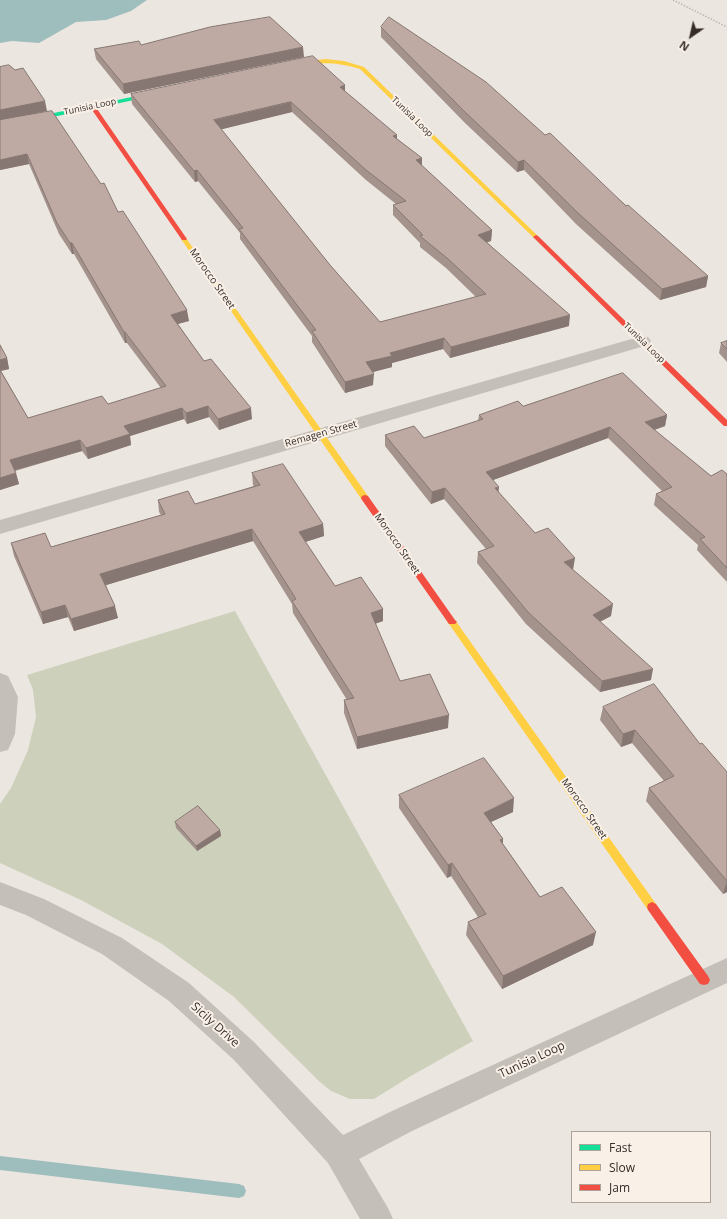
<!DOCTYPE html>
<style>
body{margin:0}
#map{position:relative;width:727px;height:1219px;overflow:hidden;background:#ece6e1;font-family:"Open Sans",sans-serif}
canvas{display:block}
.legend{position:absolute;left:571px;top:1131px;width:140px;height:72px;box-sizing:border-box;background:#f9f1e8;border:1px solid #aba29b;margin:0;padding:5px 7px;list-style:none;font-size:12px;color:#352c28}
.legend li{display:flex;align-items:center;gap:8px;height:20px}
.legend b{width:20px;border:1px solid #aba29b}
.north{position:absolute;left:671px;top:16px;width:40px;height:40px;-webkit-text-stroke:3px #f9f1e8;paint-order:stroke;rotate:214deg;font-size:11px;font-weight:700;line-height:16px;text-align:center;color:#352c28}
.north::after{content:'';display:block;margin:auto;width:14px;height:18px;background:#352c28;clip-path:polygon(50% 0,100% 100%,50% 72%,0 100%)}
</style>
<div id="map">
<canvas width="727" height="1219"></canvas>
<ul class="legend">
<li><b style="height:5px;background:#16e098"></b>Fast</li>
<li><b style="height:5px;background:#ffcf43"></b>Slow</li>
<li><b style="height:5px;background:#f24e42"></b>Jam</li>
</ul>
<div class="north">N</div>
</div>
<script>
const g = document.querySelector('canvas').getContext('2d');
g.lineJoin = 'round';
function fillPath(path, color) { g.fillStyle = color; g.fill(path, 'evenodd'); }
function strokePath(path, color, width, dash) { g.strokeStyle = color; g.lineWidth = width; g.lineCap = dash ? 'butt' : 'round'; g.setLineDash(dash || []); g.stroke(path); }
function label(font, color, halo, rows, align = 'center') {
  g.font = font + ' "Open Sans",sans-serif'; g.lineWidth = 4; g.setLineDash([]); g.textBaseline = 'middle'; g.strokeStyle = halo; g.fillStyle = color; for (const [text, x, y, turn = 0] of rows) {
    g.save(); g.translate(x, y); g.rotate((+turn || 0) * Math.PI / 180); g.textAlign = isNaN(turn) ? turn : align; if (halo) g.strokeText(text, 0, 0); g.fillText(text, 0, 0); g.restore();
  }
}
fillPath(new Path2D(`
 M235 611 473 1041 411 1076 374 1099H350L331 1091 320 1082 234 997 162 944 81 900 0 863V804L11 788 28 750 36 717 33 690 27 675Z`), '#cdd1bb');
fillPath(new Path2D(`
 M0 0H147L131 11 106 20 76 22 39 43 12 41 0 43Z`), '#9ebdbd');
fillPath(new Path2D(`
 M0 1156 239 1184 244 1186 246 1191 244 1196 239 1198 0 1170Z`), '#9ebdbd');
strokePath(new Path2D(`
 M673 0 727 27`), '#beb7b2', 1.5, [1.5, 1.5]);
fillPath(new Path2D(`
 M642 336 648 337 651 341 648 345 0 534V520Z
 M0 673 8 676 18 697 15 734 8 750 0 752Z
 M0 882 44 899 122 938 189 983 254 1042 343 1135 392 1111 727 958V983L412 1131 359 1159 388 1208 393 1219H360L328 1163 234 1060 169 1001 102 954 26 915 0 905Z`), '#c5bfba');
fillPath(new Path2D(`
 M161 91 163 92V94L0 128V124Z`), '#16e098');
fillPath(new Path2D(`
 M326 59 344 61 364 67 538 236V238H534L360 69C336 61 314 62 289 68L286 66 308 61Z
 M184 237 186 238 368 496 369 498 368 500H362L181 239Z
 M452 619 455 620 656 904 657 907 656 910 652 912 648 910 449 624 447 622 449 620Z`), '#ffcf43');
fillPath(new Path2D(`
 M91 106H95L187 239 186 240H182L90 107Z
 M536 235 538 236 727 420V426H724L534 238 533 237Z
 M365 495 368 496 455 620 457 622 455 624H449L362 500 361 498 362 496Z
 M652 902 656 904 708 976 710 980 708 984 704 985 700 984 648 910 647 907 648 904Z`), '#f24e42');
fillPath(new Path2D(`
 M381 27 545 135 708 276 706 287 660 300 576 224 524 170 517 172 465 123 381 37Z
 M141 45 304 57 124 94 96 59 94 49Z
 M0 67 47 111 2 120 118 212 189 321 178 324 204 361 252 419 219 430 209 417 187 424 184 419 130 436 131 445 88 459 82 451 15 471 19 484 0 490V345L7 358 9 369 1 371 28 418 108 404 161 388 127 343H125L74 254H72L59 234 29 164 0 170Z
 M345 92 397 135V139L422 158V166L492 230 491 241 487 242 569 326 450 358 443 349 392 363V367L372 372 373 385 345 393 312 342V336L240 239V233L198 181 195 182 132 104 131 94ZM292 112 366 180 396 204 393 205V215L420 243V247L446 268 476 297 380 322 330 265 221 129Z
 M727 341V362L719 353 721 343Z
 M523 406 667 415 665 426 654 430 711 476 727 474V582L697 550 698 545 654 505 656 494 662 491 608 438 493 480 498 492 535 533 573 570 611 616 600 622 651 680 600 692 526 624 477 563 478 552 486 549 444 499 431 504 385 446V435L424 438 478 421 479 415Z
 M252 473 323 524 324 536 305 542 335 586 383 609V621L375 624 400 681 448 728 357 749 344 713V700H347L293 613 292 604 253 541 106 585 118 618 74 631 68 617 43 624 14 556 11 543 51 547 161 515 159 512 158 500 195 504 254 486 253 485Z
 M603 707 700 744 727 772V892L723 894 646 801 649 788 664 781 632 743 621 747 600 720Z
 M399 795 513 812 491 822 503 839V844L540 897 593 945 502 989 466 935 468 922 478 917 451 876 447 878 399 808Z
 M175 822 220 830 221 836 197 851 176 828Z`), '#a4928c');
fillPath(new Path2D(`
 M303 47 304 57 124 94 123 84Z
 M345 85V95L340 87Z
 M45 101 47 111 0 120V110Z
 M291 102 292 112 215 131 214 120Z
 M397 135V145L393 136Z
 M27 154 29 164 0 170V160Z
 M422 158V169L416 160Z
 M524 160V170L517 172 518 162Z
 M197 170 198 181 195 182 194 171Z
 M492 230 491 241 478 245V235Z
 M70 243H72L74 254H72Z
 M708 276 706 287 660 300 662 289Z
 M187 310 189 321 173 325 171 315Z
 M570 315 569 326 450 358 451 347Z
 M124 332H125L127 343H125Z
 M444 338 443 349 392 363V367L366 374V362L390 353Z
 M7 358 9 369 0 371V360Z
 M374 374 373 385 345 393V382Z
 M208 406 209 417 187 424 186 413Z
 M182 408 184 419 130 436 131 445 88 459 86 448 124 426Z
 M251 408 252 419 219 430 218 419Z
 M667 415 665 426 643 434 645 422Z
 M610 427 608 438 485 483 486 472Z
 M80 440 82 451 12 471 10 460Z
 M16 473 19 484 0 490V478Z
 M499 487 498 498 495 488Z
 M445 488 444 499 431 504 432 492Z
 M323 524 324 536 299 544V532Z
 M252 529 253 541 103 586 100 574Z
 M575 558 573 570 564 562Z
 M613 604 611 616 591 626 593 615Z
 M65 605 68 617 43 624 41 612Z
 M115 606 118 618 74 631 71 619Z
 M383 609V621L371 625V613Z
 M653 669 651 680 600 692 602 681Z
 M449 715 448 728 357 749V737Z
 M635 730 632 743 621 747 623 734Z
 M514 798 513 812 482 826 484 813Z
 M220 830 221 836 197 851 196 846Z
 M503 839 502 852 500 840Z
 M452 863 451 876 447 878 448 865Z
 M727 881V892L723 894Z
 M596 932 593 945 502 989 503 976Z`), '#867772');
const building = new Path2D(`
 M270 17 303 47 123 84 94 49 139 41 141 45 210 27Z
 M389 17 486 82 545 135 550 133 626 206 628 205 708 276 662 289 578 213 524 160 518 162 465 112 381 27Z
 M313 56 345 85 340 87 397 135 393 136 422 158 416 160 492 230 478 235 570 315 451 347 444 338 390 353 392 356 366 362 374 374 345 382 312 331 316 330 239 229 243 228 197 170 194 171 131 94ZM291 102 366 170 406 201 393 205 423 235 420 236 447 258 486 294 380 322 330 265 214 120Z
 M9 65 15 70 23 68 45 101 0 110V67Z
 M52 111 101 184 104 183 118 212 123 211 187 310 171 315 204 361 211 359 251 408 218 419 208 406 186 413 182 408 124 426 130 434 86 448 80 440 10 460 16 473 0 478V370L28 418 102 396 108 404 166 386 125 332H124L72 243H70L57 223 27 154 0 160V120Z
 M727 341V349L721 343Z
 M0 345 7 358 0 360Z
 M623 373 667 415 645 422 711 476 722 470 727 474V568L700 539 705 537 656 494 672 487 610 427 486 472 499 487 495 488 535 533 548 528 575 558 564 562 613 604 593 615 653 669 602 681 528 612 478 552 494 546 445 488 432 492 385 435 414 426 424 438 483 419 479 415 518 401 523 406Z
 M283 464 323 524 299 532 335 586 361 577 383 609 371 613 400 681 430 674 449 715 357 737 344 700 354 698 292 601 296 599 252 529 100 574 115 606 71 619 65 605 41 612 11 543 45 533 51 547 165 514 158 500 188 491 195 504 260 485 252 473Z
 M654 684 700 744 702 743 727 772V881L649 788 674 776 635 730 623 734 603 707Z
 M484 758 514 798 484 813 503 839 500 840 540 897 562 887 596 932 503 976 468 922 486 914 452 863 448 865 399 795Z
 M198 806 220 830 196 846 175 822Z`);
fillPath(building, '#bfaaa3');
strokePath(building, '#867772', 1);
label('9px', '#352c28', '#f9f1e8', [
 ["Tunisia Loop",90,107,-12],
 ["Tunisia Loop",412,117,44],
 ["Tunisia Loop",644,343,44]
]);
label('10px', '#352c28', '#f9f1e8', [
 ["Morocco Street",212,279,55],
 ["Remagen Street",321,434,-16],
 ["Morocco Street",397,544,55],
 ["Morocco Street",584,809,55]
]);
label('12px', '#352c28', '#f9f1e8', [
 ["Sicily Drive",215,1025,42],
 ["Tunisia Loop",532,1060,-25]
]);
</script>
